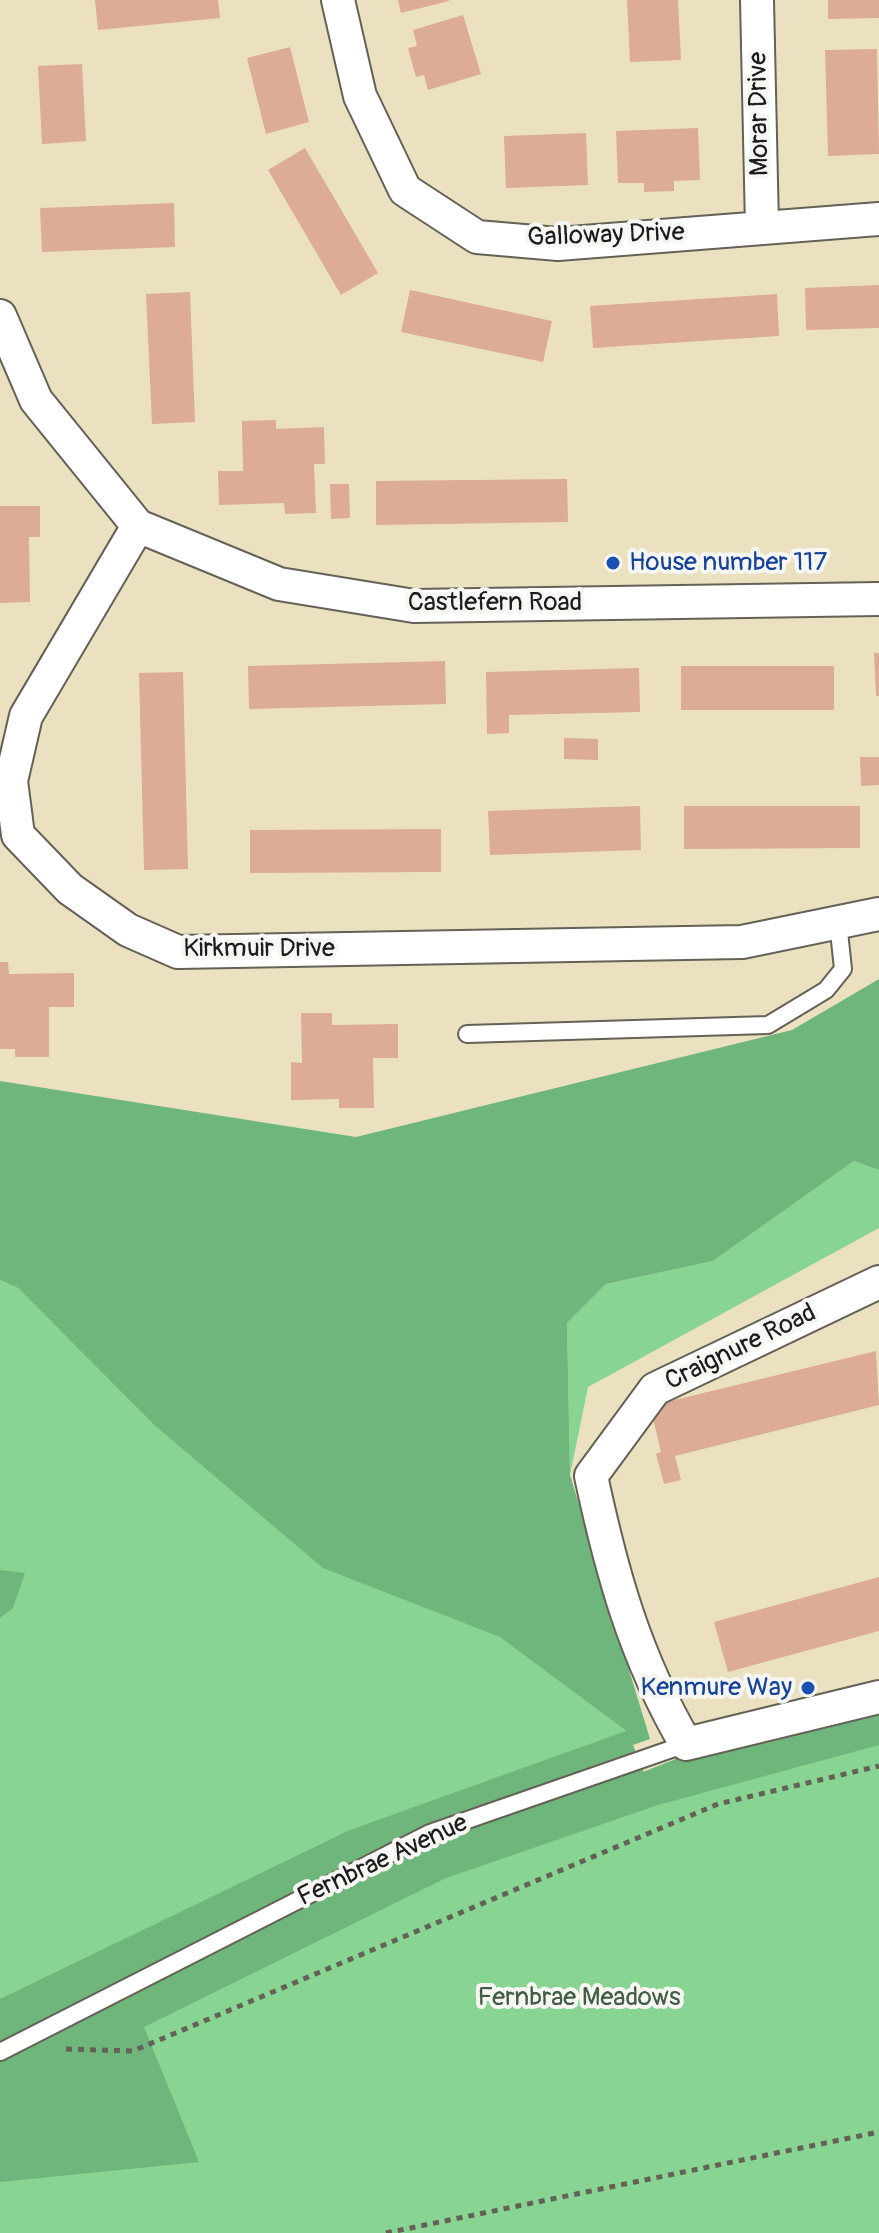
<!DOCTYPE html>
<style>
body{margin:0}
canvas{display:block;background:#ebe1c1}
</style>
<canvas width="879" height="2233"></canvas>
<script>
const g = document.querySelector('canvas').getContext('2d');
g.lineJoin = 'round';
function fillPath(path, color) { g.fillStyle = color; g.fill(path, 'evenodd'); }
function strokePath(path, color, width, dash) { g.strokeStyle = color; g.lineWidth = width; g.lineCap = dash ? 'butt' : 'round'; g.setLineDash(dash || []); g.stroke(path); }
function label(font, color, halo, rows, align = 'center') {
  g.font = font + ' Pangolin,sans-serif'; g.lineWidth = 8; g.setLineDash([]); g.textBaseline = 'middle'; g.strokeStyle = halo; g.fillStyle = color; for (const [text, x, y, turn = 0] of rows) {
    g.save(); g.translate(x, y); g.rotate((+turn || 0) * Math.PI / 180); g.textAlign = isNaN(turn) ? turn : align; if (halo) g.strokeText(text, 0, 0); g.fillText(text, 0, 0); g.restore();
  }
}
fillPath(new Path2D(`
 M854 1161 879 1170V1228L588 1387 570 1475 567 1323 606 1284 713 1261Z
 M0 1280 18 1288 154 1425 323 1567 501 1637 627 1732 644 1772 686 1755 879 1709V2233H0Z`), '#88d492');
fillPath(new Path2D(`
 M879 979V1170L854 1161 713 1261 606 1284 567 1323 570 1475 650 1739 633 1745 643 1772 686 1755 879 1709V1745L658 1805 446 1878 144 2027 199 2162 0 2182V1999L350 1830 626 1731 500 1637 323 1568 154 1425 18 1288 0 1280V1081L356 1137 792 1030Z
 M0 1570 25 1573 13 1608 0 1618Z`), '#6eb67c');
fillPath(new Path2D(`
 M95 0H218L220 18 98 30Z
 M398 0H449V1L401 13Z
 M627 0H678L681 60 630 62Z
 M828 0H879V18L828 19Z
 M463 15 481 74 428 90 424 75 416 77 408 48 417 46 413 30Z
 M290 47 309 122 266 134 247 58Z
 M877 49 879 154 828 156 825 50Z
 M82 64 86 141 42 144 38 66Z
 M698 128 700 180 674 181V191L644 192V183H618L616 131Z
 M586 133 588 185 506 188 504 136Z
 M305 148 378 273 341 295 268 170Z
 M174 203 175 247 42 252 40 208Z
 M879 285V328L806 330 805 288Z
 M410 290 552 321 543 362 401 332Z
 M190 292 195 422 152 424 146 294Z
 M777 294 779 336 593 348 590 306Z
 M276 420V429L324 427 325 464H314L316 513 285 514 284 503 219 505 218 471H243L242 421Z
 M567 479 568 522 376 525V481Z
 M330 484H349L350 518 331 519Z
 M0 506H40V537H29L30 602 0 603Z
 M874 653H879V696H876Z
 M445 661 446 704 249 709 248 666Z
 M681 666H834V710H681Z
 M639 668 640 712 509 715V733L487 734 486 672Z
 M183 672 188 869 144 870 139 673Z
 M564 738 598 739V760L564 759Z
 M860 757H879V785L861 786Z
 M640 806 641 850 490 855 488 811Z
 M684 806H860V848L684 849Z
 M441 829V872L250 873V830Z
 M0 962H8L9 974 74 973V1007H49V1057H15V1049H0Z
 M301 1013H332V1025L398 1024V1058H373L374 1108H339V1099L291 1100V1062L302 1063Z
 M876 1351 879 1405 675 1456 681 1480 664 1484 656 1454 661 1452 650 1406Z
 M879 1577V1631L728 1672 714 1622Z`), '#dcac94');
const lane = new Path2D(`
 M467 1034 768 1025 826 990 843 969 838 922
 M0 2052 430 1833 686 1744`);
const street = new Path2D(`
 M338 0 360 96 405 190 477 237 558 244 879 219
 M757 0 762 227
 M0 316 36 400 138 526 279 584 414 606 879 599
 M138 526 26 716 11 781 18 835 70 889 128 930 178 952 742 942 879 914
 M879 1282 655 1389 591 1476C612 1574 635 1657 686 1744L879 1697`);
strokePath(lane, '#646156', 20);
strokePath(street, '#646156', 36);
strokePath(new Path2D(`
 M66 2049 133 2051 718 1804 879 1766
 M386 2233 879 2132`), '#646156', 5, [6, 6]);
strokePath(lane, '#fff', 16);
strokePath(street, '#fff', 32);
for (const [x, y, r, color] of [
 [613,563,8,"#1a4fb4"],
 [808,1688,8,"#1a4fb4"]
]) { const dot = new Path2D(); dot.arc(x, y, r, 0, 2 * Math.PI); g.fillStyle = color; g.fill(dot); strokePath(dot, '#f6f6f2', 3); }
label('26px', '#1c1c1c', '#f6f6f2', [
 ["Morar Drive",760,114,-91],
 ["Galloway Drive",606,236,-2],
 ["Castlefern Road",495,603],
 ["Kirkmuir Drive",259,949],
 ["Craignure Road",741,1348,-26],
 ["Fernbrae Avenue",383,1861,-25]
]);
label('26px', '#164399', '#f6f6f2', [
 ["House number 117",629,563],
 ["Kenmure Way",792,1688,"right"]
], 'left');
label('26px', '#425c45', '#f6f6f2', [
 ["Fernbrae Meadows",579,1998]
]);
</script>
